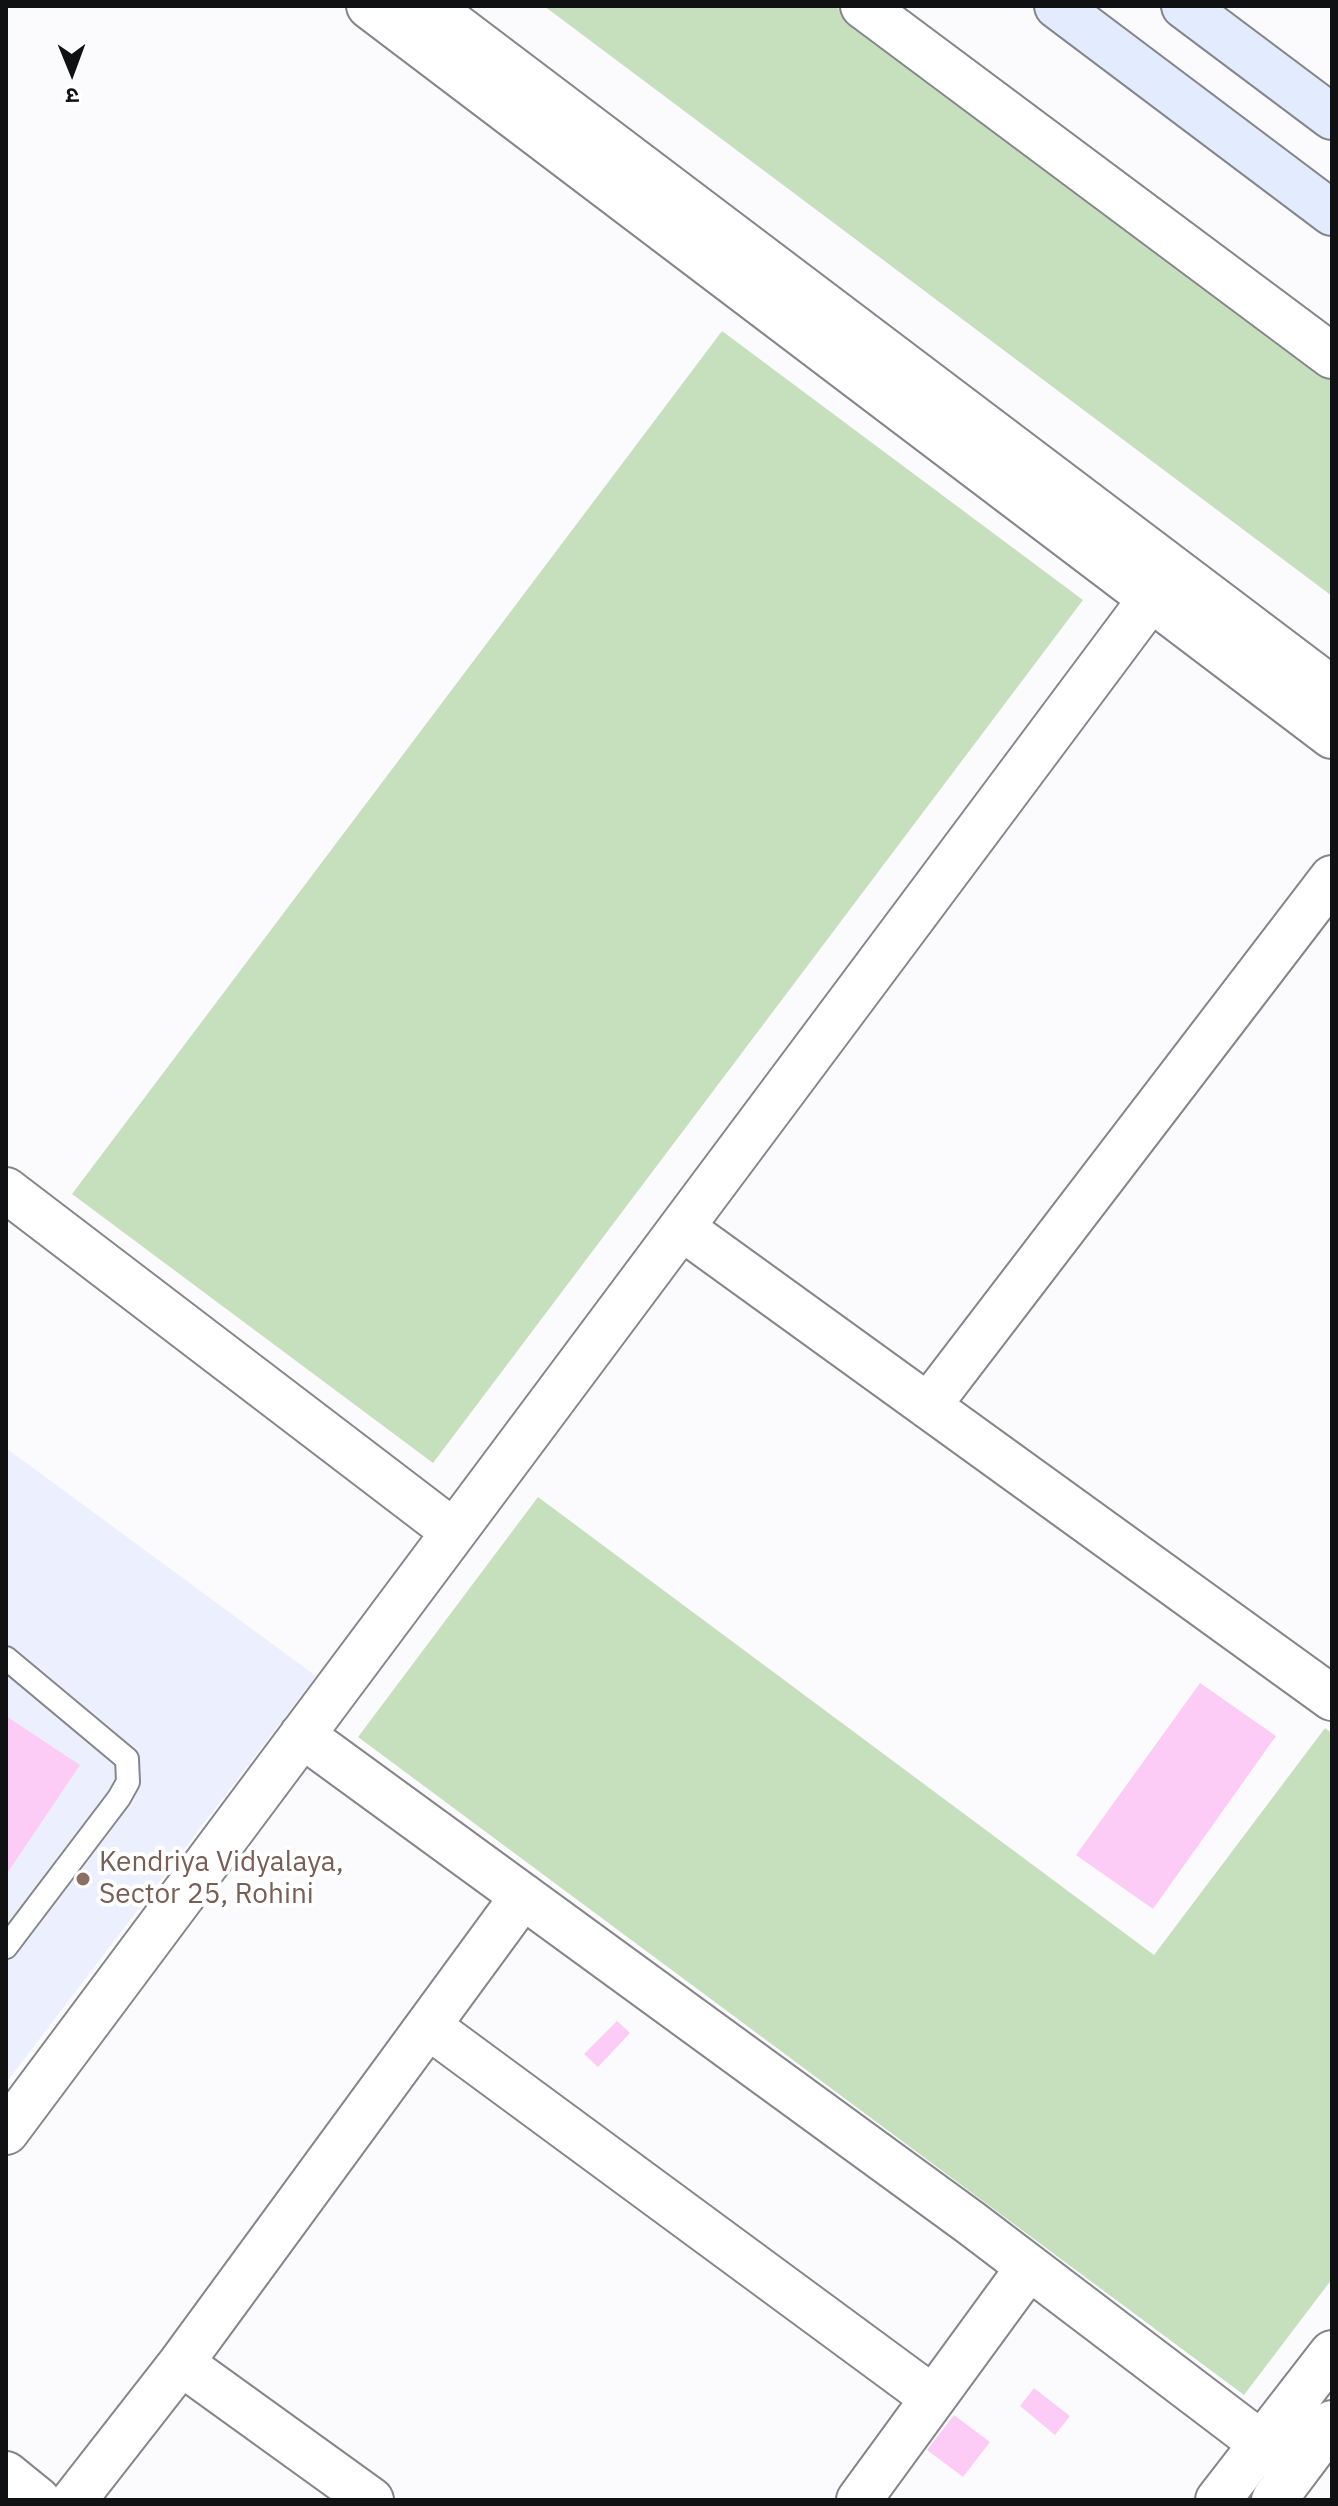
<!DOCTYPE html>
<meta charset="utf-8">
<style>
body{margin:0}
#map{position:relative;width:1338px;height:2506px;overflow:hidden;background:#fbfbfe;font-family:"IBM Plex Sans","Noto Sans Devanagari",sans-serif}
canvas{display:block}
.frame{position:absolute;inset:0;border:8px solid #101113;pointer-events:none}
.north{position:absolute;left:32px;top:32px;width:80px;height:80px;-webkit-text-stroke:6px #fff;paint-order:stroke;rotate:179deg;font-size:22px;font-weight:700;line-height:32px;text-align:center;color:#101113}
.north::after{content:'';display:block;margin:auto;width:28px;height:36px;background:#101113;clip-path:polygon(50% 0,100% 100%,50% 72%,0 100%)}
</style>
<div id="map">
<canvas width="1338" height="2506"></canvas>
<div class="frame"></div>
<div class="north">उ</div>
</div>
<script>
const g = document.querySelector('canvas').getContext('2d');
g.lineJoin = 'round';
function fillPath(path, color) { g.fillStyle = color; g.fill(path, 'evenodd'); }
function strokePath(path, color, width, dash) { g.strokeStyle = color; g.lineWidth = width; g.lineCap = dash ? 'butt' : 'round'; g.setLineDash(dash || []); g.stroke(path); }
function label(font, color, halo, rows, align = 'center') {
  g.font = font + ' "IBM Plex Sans",sans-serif'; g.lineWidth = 8; g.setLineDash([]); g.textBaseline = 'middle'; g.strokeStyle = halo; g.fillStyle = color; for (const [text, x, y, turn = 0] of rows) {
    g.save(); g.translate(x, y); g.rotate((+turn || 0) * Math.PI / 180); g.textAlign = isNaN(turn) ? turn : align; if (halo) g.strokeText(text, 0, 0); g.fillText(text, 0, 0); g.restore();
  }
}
fillPath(new Path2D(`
 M6 1448 316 1676 6 2083Z`), '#ecf0fe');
fillPath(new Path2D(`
 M544 6H835L1332 380V596Z
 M722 331 1083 600 433 1463 72 1194Z
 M538 1497 1154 1955 1325 1728 1332 1733V2279L1244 2395 358 1737Z`), '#c6e0bd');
fillPath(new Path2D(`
 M1200 1683 1276 1736 1153 1909 1076 1855Z
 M6 1716 80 1765 6 1875Z
 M617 2021 630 2033 598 2067 584 2054Z
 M1034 2388 1070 2416 1055 2435 1020 2406Z
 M954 2415 990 2442 963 2477 927 2450Z`), '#fdccf6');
const lane = new Path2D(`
 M6 1658 127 1759 128 1782 119 1798 6 1947`);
const street = new Path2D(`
 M369 6 1332 736
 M429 6 1332 689
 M863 6 1332 356
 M6 1190 454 1532
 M682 1228 1332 1698
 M928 1406 1332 878
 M302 1735 971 2223 1262 2444
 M428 2026 933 2398
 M6 2132 1173 569
 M181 2363 371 2500
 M6 2474 38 2500
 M74 2500 181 2363 523 1896
 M859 2500 1029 2267
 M1218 2500 1332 2353
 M1274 2500 1332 2423`);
const secondary = new Path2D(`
 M1057 6 1332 213
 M1184 6 1332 117`);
strokePath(lane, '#85868c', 26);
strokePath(street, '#85868c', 48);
strokePath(secondary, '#85868c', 48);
strokePath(lane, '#fff', 22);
strokePath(street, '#fff', 44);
strokePath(secondary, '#e3ebff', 44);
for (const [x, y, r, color] of [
 [83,1879,8,"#8d6e63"]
]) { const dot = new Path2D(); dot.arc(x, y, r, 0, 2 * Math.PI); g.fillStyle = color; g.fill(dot); strokePath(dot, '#fff', 3); }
label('28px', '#785e54', '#fff', [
 ["Kendriya Vidyalaya,",99,1863],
 ["Sector 25, Rohini",99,1895]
], 'left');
</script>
